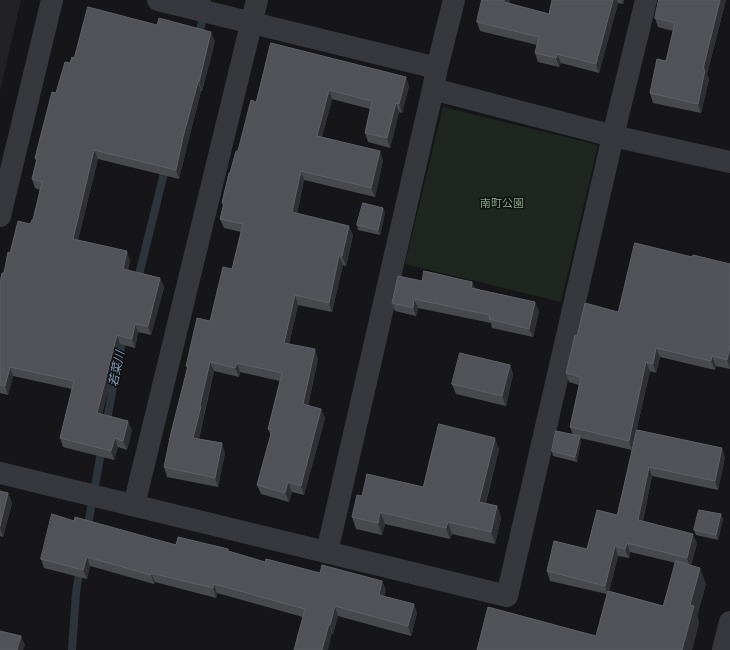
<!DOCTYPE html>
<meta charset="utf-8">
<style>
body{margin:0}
canvas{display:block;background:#161618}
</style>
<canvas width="730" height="650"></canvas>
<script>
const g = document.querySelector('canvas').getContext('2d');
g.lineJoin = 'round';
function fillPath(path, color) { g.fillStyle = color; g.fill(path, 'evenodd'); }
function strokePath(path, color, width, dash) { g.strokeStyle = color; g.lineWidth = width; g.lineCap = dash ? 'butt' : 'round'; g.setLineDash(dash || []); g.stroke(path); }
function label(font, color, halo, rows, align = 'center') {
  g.font = font + ' "Work Sans","Noto Sans JP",sans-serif'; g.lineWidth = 3; g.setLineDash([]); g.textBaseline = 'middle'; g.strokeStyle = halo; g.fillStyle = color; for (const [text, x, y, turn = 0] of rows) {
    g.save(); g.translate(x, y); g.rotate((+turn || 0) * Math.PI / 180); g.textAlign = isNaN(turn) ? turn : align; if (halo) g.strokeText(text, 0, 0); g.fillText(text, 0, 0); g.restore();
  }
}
fillPath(new Path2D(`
 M0 0H21L0 91Z`), '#222225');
fillPath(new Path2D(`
 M443 107 598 145 561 302 405 264Z`), '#1e261f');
strokePath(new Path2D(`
 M198 39 207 0
 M137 283 166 165
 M106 426 117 364 124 335
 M87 530 102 447
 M72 650 76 593 80 567`), '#2c353c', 8);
strokePath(new Path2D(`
 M158 0 437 68
 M433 89 613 136 730 162
 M0 216 52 0
 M0 473 507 596 613 136 646 0
 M134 505 257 0
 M327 552 433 89 437 68 454 0
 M723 650 730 622`), '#37383d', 22);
fillPath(new Path2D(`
 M482 0H510L509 4 549 14 552 0H624L623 4 618 3 599 73 561 63 559 67 538 62 535 53 537 45 480 31 477 22Z
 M671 0H726L707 74 709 79 701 113 653 103 650 93 666 61 673 31 658 27 655 18Z
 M215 41 202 91H201L187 146 179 179 98 159 78 240 130 260 128 270 160 278 164 287 151 335 138 332 135 348 120 344 102 414 132 430 127 450 118 447 114 460 63 447 60 438 72 389 13 376 8 395 0 393V283L10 253 33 220 40 190 35 188 32 179 36 161 35 158 56 93 70 63 74 58Z
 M271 43 409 86 402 113 399 112 390 148 368 142 365 133 370 109 332 99 322 137 383 160 375 197 304 180 297 214 353 235 346 266 343 265 332 312 298 305 289 344 318 359 308 406 325 418 304 495 292 492 289 502 261 494 257 485 271 436 268 429 280 381 240 372 239 377 214 371 199 439 225 453 218 487 167 477 164 467 187 368 186 366 210 321 232 269 241 232 224 228 220 219 223 206 222 203 230 173 238 151 256 102Z
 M383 208 385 213 380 235 358 230 357 225Z
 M692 257 730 264V369L716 366 715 370 660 357 656 373 650 371 632 450 580 438 581 441 577 462 553 456 552 451 573 435 570 427 579 385 569 382 566 373 577 336 618 312Z
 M422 281 472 282 475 288 539 311 533 337 492 328 491 323 418 308 416 316 395 311 392 303Z
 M510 365 513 374 506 406 456 394 452 384Z
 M637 430 725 457 718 490 652 476 643 521 697 543 691 565 706 584 697 616 699 622 692 650H477L596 636 607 594 550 581 547 571 587 549 617 515ZM630 552 676 563 663 606 609 591 618 556 629 558Z
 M499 449 486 503 497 506 501 518 495 544 452 534 450 539 385 524 382 535 356 529 352 517 362 496 423 487Z
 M0 491 8 493 12 503 3 537 0 536Z
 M723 519 718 540 696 535 694 530Z
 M74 521 176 545 229 551 265 562 320 573 382 581 386 590 384 596 417 613 411 636 338 616 333 634 303 617 217 593 216 598 155 582 154 584 90 566 87 579 44 568 41 559Z`), '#47494d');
fillPath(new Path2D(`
 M504 0H510L507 11 504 2Z
 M613 0H617L618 3 599 73 596 64Z
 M622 0H624L623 4Z
 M720 0H726L707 74 709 79 701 113 698 104 703 69Z
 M211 32 215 41 202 91 199 82Z
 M557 54 561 63 559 67 556 58Z
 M406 77 409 86 402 113 399 104Z
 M198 82 201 91 187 146 179 179 176 170 183 137Z
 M329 90 332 99 320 145 317 136Z
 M396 103 399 112 390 148 387 138Z
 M94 150 98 159 76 248 73 239Z
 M380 151 383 160 375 197 371 188Z
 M301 171 304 180 295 222 292 212Z
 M383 208 385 213 380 235 378 230Z
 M349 226 353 235 346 266 342 256Z
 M127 251 130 260 126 278 123 269Z
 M339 256 343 265 332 312 329 303Z
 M160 278 164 287 151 335 148 326Z
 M472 282 475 290 471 288Z
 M295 295 298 305 287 352 284 343Z
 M414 299 418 308 416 316 413 308Z
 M535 302 539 311 533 337 529 329Z
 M135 324 138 332 135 348 132 339Z
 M117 335 120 344 100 422 97 413Z
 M730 347V368L727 360Z
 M656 348 660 357 656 373 653 364Z
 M315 349 318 359 306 414 303 404Z
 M712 356 716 366 715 370 711 361Z
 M210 362 214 371 204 413V415L197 447 193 438Z
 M646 362 650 371 632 450 629 441Z
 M237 363 240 372 239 377 235 368Z
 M510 365 513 374 506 406 502 396Z
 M10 367 13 376 8 395 5 386Z
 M321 409 325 418 304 495 301 486Z
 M128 421 132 430 127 450 123 441Z
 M580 436 581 441 577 462 575 457Z
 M115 438 118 447 114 460 111 451Z
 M495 438 499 449 483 513 479 502Z
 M222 443 225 453 218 487 215 478Z
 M722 448 725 457 718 490 715 481Z
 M649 467 652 476 641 529 638 520Z
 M288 482 292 492 289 502 285 493Z
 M8 493 12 503 3 537 0 529V526Z
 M497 506 501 518 495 544 491 532Z
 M380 512 385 524 382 535 378 523Z
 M721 514 723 519 718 540 716 535Z
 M448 522 452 534 450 539 446 528Z
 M693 534 697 543 690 567 687 558Z
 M627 543 630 552 629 558 625 549Z
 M615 546 618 556 608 595 605 586Z
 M87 557 90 566 87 579 83 570Z
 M700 568 706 584 697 616 699 622 692 650H682L690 605Z
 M151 573 155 582 154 584 151 575Z
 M382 581 386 590 382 604 379 595Z
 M214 584 217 593 216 598 213 588Z
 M414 604 417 613 411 636 408 626Z
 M335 606 338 616 333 634 330 625Z
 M329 624 332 633 328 650H322Z
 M21 636 25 645 23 650H17Z`), '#2f3033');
const building = new Path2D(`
 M482 0H504V2L549 14 552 0H613L596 64 557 54 556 58 535 53 539 37 477 22Z
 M659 0H720L703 69 705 70 698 104 650 93 657 59 666 61 675 23 655 18Z
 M88 7 157 25 159 18 211 32 199 82H198L183 137 176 170 94 150 73 239 127 251 123 269 160 278 148 326 135 324 132 339 117 335 97 413 128 421 123 441 115 438 111 451 60 438 74 381 10 367 5 386 0 385V283L2 273H4L8 252 10 253 18 221 30 224 32 220H33L42 182 32 179 37 159 35 158 52 92 56 93 65 62 70 63 72 57 74 58Z
 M271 43 406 77 399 104 396 103 387 138 365 133 372 101 329 90 317 136 380 151 371 188 301 171 292 212 349 226 342 256H339L329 303 295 295 284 343 315 349 303 404 321 409 301 486 288 482 285 493 257 485 272 430 268 429 282 373 237 363 235 368 210 362 200 405 201 406 193 438 222 443 215 478 164 467 171 433 188 366H186L197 318 210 321 223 267 232 269 243 224 220 219 224 203H222L229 173H230L236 151H238L251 100 256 102Z
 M363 203 383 208 378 230 357 225Z
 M635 243 692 257 693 255 730 264V347L727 360 712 356 711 361 656 348 653 364 646 362 629 441 570 427 581 377 566 373 575 335 577 336 585 303 618 312Z
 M424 271 472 282 471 288 535 302 529 329 489 319 490 315 414 299 413 308 392 303 398 276 422 281Z
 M460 353 510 365 502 396 452 384Z
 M439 424 495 438 479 502 497 506 491 532 448 522 446 528 380 512 378 523 352 517 357 495 362 496 367 474 423 487Z
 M637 430 722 448 715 481 649 467 638 520 693 534 687 558 627 543 625 549 615 546 605 586 547 571 554 541 587 549 597 510 617 515Z
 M556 431 580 436 575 457 552 451Z
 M0 491 8 493 0 526Z
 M699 510 721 514 716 535 694 530Z
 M52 514 74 521 75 517 176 545 178 537 228 549V551L265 562 266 559 320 573 322 565 382 581 379 595 414 604 408 626 335 606 330 625 329 624 322 650H294L305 609 214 584 213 588 151 573V575L87 557 83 570 41 559Z
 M676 561 700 568 690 605 694 606 682 650H477L488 607 596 636 608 591 663 606Z
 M0 631 21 636 17 650H0Z`);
fillPath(building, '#525359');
strokePath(building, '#5f6168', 1);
label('11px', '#7fa381', '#111113', [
 ["南町公園",502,204]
]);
label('italic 12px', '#7f9bb3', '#111113', [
 ["若菜川",117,369,-78]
]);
</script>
